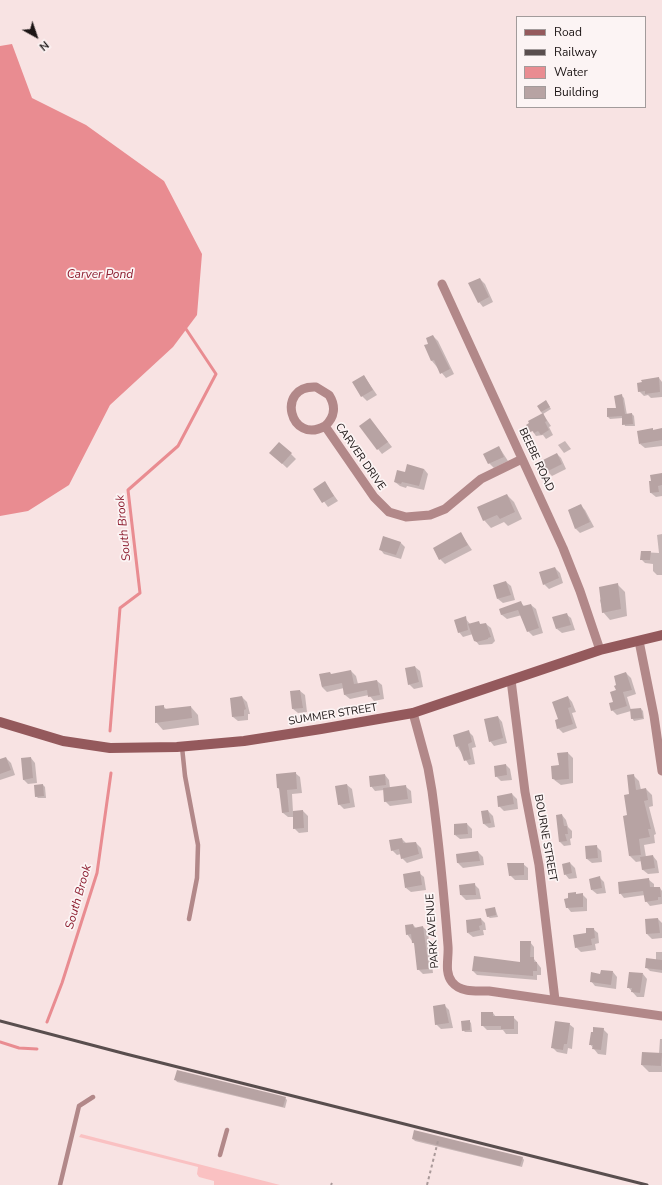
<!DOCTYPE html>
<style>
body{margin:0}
#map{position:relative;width:662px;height:1185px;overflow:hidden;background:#f8e3e3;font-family:"Nunito Sans",sans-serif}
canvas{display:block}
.legend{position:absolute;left:516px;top:16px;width:130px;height:92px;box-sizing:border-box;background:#fcf4f4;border:1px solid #a29b9b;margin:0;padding:5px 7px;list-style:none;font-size:12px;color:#1c1515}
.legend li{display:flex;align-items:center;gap:8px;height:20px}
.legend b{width:20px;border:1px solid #a29b9b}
.north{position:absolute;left:16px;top:16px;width:40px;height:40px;-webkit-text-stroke:3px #fcf4f4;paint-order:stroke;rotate:140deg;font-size:11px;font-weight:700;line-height:16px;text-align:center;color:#1c1515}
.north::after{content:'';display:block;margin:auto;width:14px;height:18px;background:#1c1515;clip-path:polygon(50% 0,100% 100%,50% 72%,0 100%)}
</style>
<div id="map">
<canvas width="662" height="1185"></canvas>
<ul class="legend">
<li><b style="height:5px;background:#94595c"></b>Road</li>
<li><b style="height:5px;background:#594e4e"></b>Railway</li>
<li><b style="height:11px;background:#e98c91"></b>Water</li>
<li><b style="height:11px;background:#b7a3a3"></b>Building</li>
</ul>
<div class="north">N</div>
</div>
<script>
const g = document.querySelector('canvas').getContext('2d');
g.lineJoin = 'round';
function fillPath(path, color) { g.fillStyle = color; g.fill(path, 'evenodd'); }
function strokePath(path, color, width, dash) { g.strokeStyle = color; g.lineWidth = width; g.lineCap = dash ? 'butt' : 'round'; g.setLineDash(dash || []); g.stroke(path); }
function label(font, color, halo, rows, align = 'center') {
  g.font = font + ' "Nunito Sans",sans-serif'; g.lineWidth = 3.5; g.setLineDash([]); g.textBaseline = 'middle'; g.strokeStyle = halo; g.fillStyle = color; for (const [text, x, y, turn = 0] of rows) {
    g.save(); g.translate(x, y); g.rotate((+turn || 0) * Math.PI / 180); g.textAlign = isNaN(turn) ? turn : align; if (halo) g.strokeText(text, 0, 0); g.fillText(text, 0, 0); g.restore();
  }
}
fillPath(new Path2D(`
 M81 1134 280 1185H214V1181L199 1177 197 1174 198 1167 79 1137Z`), '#fac1c2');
fillPath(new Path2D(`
 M12 44 32 98 86 125 164 181 202 254 197 315 173 347 110 405 69 485 28 511 0 516V46Z`), '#e98c91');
fillPath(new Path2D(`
 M480 279 485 284 493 302 483 307 479 302Z
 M433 336 438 341 454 374 446 378 432 361 425 346 430 344Z
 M364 376 377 395 367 401 362 396Z
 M659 378 662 382V397L651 398 648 395 644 396 639 391Z
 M621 395 624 398 627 415 632 414 634 416 635 426H625L623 418 610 419 608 417 617 408Z
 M546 401 551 409 543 414 551 426 549 427 553 435 546 439 543 435 536 436 528 425 531 423 530 421 543 414 541 412Z
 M374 424 392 447 382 454 378 449Z
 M662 429V446L645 448 640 444Z
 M565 441 571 449 564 453 558 445Z
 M499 447 508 461 494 468 489 463Z
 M291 454 296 459 287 468 275 457Z
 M557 454 561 458 566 469 552 476 547 471Z
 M424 469 428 474 424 490 407 486 406 488 400 486 395 482 405 473Z
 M662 474V496L656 497 651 493 652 481Z
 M325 483 338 501 328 507 315 489Z
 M507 495 514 502 522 519 508 526 504 522 491 528 484 520Z
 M580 505 585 510 594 527 580 533 576 529 569 510Z
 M461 534 472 550 445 564 440 559Z
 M662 534V575H657L653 571V564L645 563 641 559 642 552 659 553 657 535Z
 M400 542 405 547 401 559 384 554 380 549Z
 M555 568 560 573 563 583 549 589 544 584Z
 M506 582 511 586 515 600 503 603 498 599Z
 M617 584 625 592 627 616 610 620 603 612 600 600Z
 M521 603 525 607 531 605 536 609 543 633 533 636 528 631 522 615 507 619 502 615 500 609Z
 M566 614 571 618 575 630 562 633 557 629Z
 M465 618 470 624 479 623 481 625 486 624 491 628 495 641 492 644 479 645 475 640 473 634 463 637 459 632Z
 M415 667 420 671 423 687 414 689 409 684Z
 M351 671 356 676 358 684 377 681 382 685 384 699 374 701 369 695 350 699 345 695 344 688 327 692 322 687 320 675H332Z
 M626 673 631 678 636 694 627 697 631 710 641 709 643 711 644 719 634 721 632 718 631 711 617 715 612 710 617 691Z
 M300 691 305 695 307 712 298 713 293 709Z
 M242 697 247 702 250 714H248V720L238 721 233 717Z
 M568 697 572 702 576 712 572 713 577 728 563 733 558 728 559 720Z
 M163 706 167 710 191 707 198 715 199 725 163 730 156 722Z
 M498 717 502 722 507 743 494 746 490 741Z
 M468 731 473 736 476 747 472 748 475 764 469 765 457 746Z
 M568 753 573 758V783L561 785 553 779Z
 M6 758 11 763 15 775 0 780V760Z
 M31 758 35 763 37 783 28 784 23 779Z
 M506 765 510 769 512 780 501 781 496 776Z
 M295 773 300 777 302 793 292 794 293 812 303 811 308 816V832L299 833 294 828V817H288L283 813 281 791 278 788Z
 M385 775 389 780 390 788 406 787 411 791 412 803 390 806 385 801 384 790 375 791 371 786Z
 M633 775 639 781 641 790 646 789 652 795 653 806 649 807 656 834 654 835 655 843 644 845 646 857 653 856 657 861 659 873 648 874 643 870 642 861 636 862 630 856 624 817 628 816Z
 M43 785 45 787 46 798H38L36 796Z
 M347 785 352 789 355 807 344 809 339 804Z
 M512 794 517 799 518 809 504 811 499 806Z
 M488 811 493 816 495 827 489 828 484 824Z
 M562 815 566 820 568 827 572 831V838L570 839 571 845 564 846 560 842Z
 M467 824 472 829V838L460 839 455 835Z
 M402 839 407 844 416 843 421 848 423 858 407 863 402 858 401 854 397 855 392 850Z
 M596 846 601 851 602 862 592 863 587 859Z
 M478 852 483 857 484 865 463 868 458 863 457 855Z
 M570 863 575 868 577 878 569 879 565 874Z
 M523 864 528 868V880H515L510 875Z
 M419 873 424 877 426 890 411 892 406 888Z
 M599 877 604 882 606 893 597 894 592 890Z
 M649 880 654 884V888H660L662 891V904L650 906 646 901 645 895 624 898 620 893Z
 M474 884 479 889 481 899 466 900 461 895Z
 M582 894 587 899V911L571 912 567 907Z
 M495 908 498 917 490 918 487 916Z
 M481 919 485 923 486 930H483L484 935 473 937 468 933Z
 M658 919 662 923V938L652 939 647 934 646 920Z
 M413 925 416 928 423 927 428 932 433 973 423 974 418 969 415 945 407 934Z
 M593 929 598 933 599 943 595 944 596 950 581 952 576 947Z
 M530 942 534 947V959L541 968V975H537V980L477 975 473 971 521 964Z
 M656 952H662V973L650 971 646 967 656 960Z
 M613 972 617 977 616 989 595 986 591 981 601 975Z
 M643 974 647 979 644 997H637L628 987Z
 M445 1006 449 1010 453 1028 441 1029 436 1024Z
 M493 1013 496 1017H513L518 1022V1034H506L503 1030H487L482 1025Z
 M469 1021 471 1023 472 1032H465L463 1030Z
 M569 1024 574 1028 572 1049 568 1048 567 1054 557 1052 553 1048Z
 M603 1029 608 1034 606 1055 598 1054 590 1044 593 1033Z
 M660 1039H662V1072H649L642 1065 659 1054Z
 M175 1079 285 1098 287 1100 285 1108 177 1082Z
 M413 1139 522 1157 524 1160 522 1167 415 1141Z`), '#0003');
strokePath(new Path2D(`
 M110 731 120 608 140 593 128 490 178 446 216 374 184 326
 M47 1022 62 983 97 873 111 773
 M0 1042 19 1048 37 1049`), '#e98c91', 3);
fillPath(new Path2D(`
 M480 278 489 297 478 303 468 283Z
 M433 335 450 369 440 374 434 360 431 361 424 345 428 344 426 338Z
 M364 375 373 390 361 397 352 382Z
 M659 377 660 392 645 394V391L638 392 637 383 642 382 641 380Z
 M622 394 625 414 632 413 633 424 622 425V416L607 417V408H616L614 396Z
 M546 400 550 407 541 412 537 406Z
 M543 413 547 421 545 422 549 430 541 435 538 431 534 433 533 431 530 432 526 425 529 423 528 421Z
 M370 418 388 442 377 450 359 426Z
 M653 428V430L662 428V440L639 444 637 431Z
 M279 442 292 453 282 464 269 453Z
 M499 446 504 457 488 464 483 454Z
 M557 453 562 464 546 472 541 461Z
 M407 464 424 469 419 486 402 482 401 484 394 482 397 470 405 472Z
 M662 473V485L658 486 659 492 650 493 649 481H651L650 475Z
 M325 481 334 496 322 503 313 489Z
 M507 494 515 512 500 519 497 515 483 521 477 507Z
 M581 504 590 522 575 529 568 510Z
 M461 532 468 545 439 560 433 548Z
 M383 536 401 542 396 555 379 550Z
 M641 551H651L650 560H640Z
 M555 567 559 578 543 585 539 572Z
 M506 581 511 595 497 599 493 585Z
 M618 583 621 609 602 613 599 587Z
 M521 601 523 606 531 604 539 628 527 632 518 610 501 615 499 609Z
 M567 613 571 625 556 629 552 617Z
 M466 616 468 630 458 633 454 620Z
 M479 621 480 624 486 623 491 637 488 638V639L477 642 474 641 468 624Z
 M415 666 419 682 408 685 405 668Z
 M351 670 354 684 377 680 380 695 368 697 367 690 344 695 342 683 322 687 319 674 330 672 331 674Z
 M626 672 632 690 623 692 627 706 611 711 609 703 613 702 610 692 616 690 614 686 616 685 614 676Z
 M300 690 303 708 292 709 290 691Z
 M242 696 246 709 244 710V716L232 717 230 698Z
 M568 696 571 707 568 708 573 724 557 729 555 720 558 719 552 702Z
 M164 705V709L191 706 192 718 155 723V706Z
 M641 708 643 718 631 719 630 709Z
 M498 716 503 738 489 742 484 719Z
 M469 730 472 742 468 744 471 759 464 761 459 746 456 747 453 735Z
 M568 752 569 779 555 780V779H552L551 766 559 765 557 753Z
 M6 757 11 770 0 774V759Z
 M31 757 33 778 23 780 21 758Z
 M506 764 507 775 495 777 494 766Z
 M296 772 297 789 287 790 289 812 282 813 279 788H277L276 774Z
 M385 774 386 785 370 787 369 776Z
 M634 774 636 790 646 788 648 800 644 801 651 829H648L650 837 639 839 641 855 629 856 623 816 627 815 624 795 629 794 627 775Z
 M43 784 44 796 35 797 34 785Z
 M347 784 350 803 338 805 335 786Z
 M406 785 408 799 384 802 383 788Z
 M512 793 514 804 498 807 497 796Z
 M303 810 304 828 293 829V811Z
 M488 810 491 823 483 824 481 811Z
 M562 814 564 826H567L568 834H565L567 841 559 842 556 815Z
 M467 823 468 834 454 835V824Z
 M402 838 403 843 416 842 419 854 401 859 399 849 391 851 389 840Z
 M597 845 598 858 586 859 585 846Z
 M478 851 480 861 457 863 456 854Z
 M653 855 655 868 642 870 640 857Z
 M570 862 572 873 564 875 562 864Z
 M507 863H524V875L509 876Z
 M420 871 422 885 405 888 403 874Z
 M600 876 602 888 591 890 589 879Z
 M649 878 650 887H660L661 897H658V900L645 902 643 891 619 894 618 882Z
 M475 883 476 895H460L459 885Z
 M576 892V894L583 893V907L566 908 564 899 568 898V893Z
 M495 907 496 915 487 917 485 909Z
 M481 918 482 925 479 926 480 930 467 933 466 920Z
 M658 918 660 933 646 934 645 919Z
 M413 924 414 928 423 926 429 969 417 970 414 943H412L411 934 406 935 405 925Z
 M586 928H594L595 938 591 939 592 945 575 948 573 935 586 933Z
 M520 941H531L530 957H534V962H537V971H533V976L472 971 474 956 520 962Z
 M646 958 662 960V970L645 968Z
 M601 970 613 971 611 985 590 982 591 972 600 974Z
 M629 972 643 973 640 993 631 992 632 988H627Z
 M445 1004 449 1023 435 1025 433 1006Z
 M481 1012H493V1016H514V1029H501V1026H481Z
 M470 1020V1030L462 1031 461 1021Z
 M555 1021 570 1023 567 1044H564L563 1050 551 1048Z
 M593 1027 604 1028 601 1050 592 1049 593 1045H589L591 1032H593Z
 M642 1052 662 1053 661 1066 641 1065Z
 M177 1070 286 1097 283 1107 174 1080Z
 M414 1130 523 1157 520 1166 412 1139Z`), '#b7a3a3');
strokePath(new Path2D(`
 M331 1185 332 1183
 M427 1185 438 1141`), '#a99999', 2, [3, 3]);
strokePath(new Path2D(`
 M182 747 185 776 198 845 197 878 189 919
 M220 1155 227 1130
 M60 1185 79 1106 93 1097`), '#b28889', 4.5);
strokePath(new Path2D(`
 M442 284 563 548 580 591 600 650
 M325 426C290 446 275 385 316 387L329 395C336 406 335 417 325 426L374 497 389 512 406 517 430 515 445 509 481 479 522 459
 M639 641 654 716 662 771
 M511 680 525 792 539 865 555 1000
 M413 713 428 768 432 791C439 843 444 895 448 946 449 958 444 972 452 982 461 993 476 991 489 991L662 1016`), '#b28889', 9);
strokePath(new Path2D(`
 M0 722 63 741 110 748 177 747 244 741 321 729 413 713 600 650 662 635`), '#94595c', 10);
strokePath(new Path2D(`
 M0 1021 126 1054 647 1185`), '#594e4e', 3);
label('11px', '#1c1515', '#fcf4f4', [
 ["CARVER DRIVE",360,457,55],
 ["BEEBE ROAD",536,460,65],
 ["SUMMER STREET",333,715,-9],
 ["BOURNE STREET",545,838,80],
 ["PARK AVENUE",433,931,-94]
]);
label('italic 12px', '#8d1f31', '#fcf4f4', [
 ["Carver Pond",100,275],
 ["South Brook",124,528,-96],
 ["South Brook",79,897,-74]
]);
</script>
